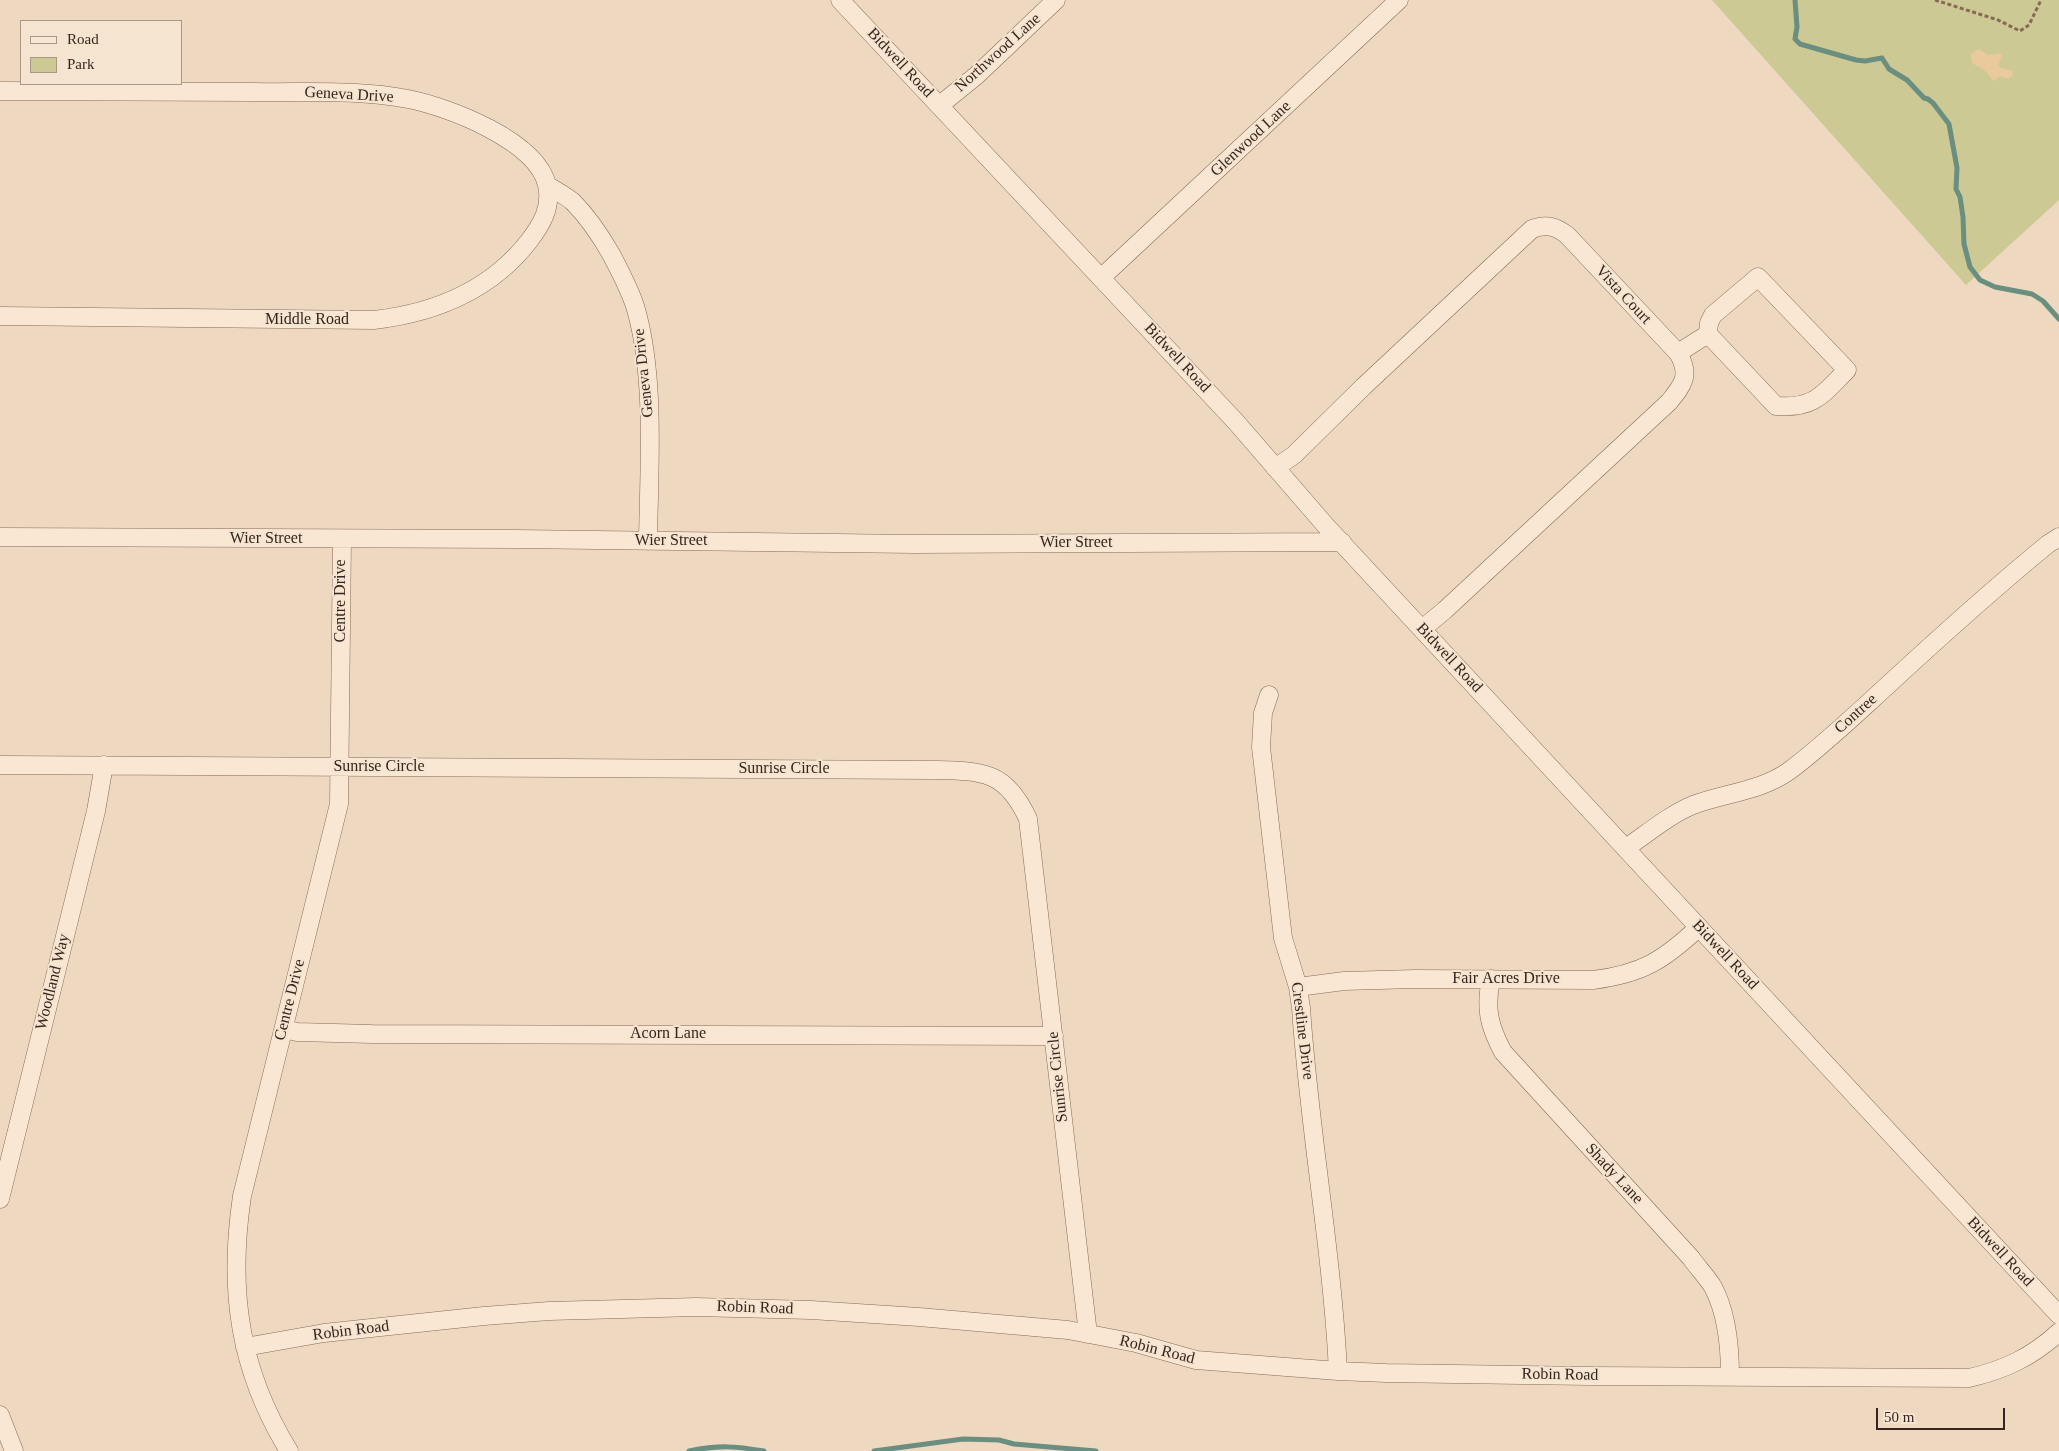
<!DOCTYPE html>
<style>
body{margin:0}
#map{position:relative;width:2059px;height:1451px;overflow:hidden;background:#eed9c0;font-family:"Times New Roman",serif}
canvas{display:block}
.legend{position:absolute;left:20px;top:20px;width:162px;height:65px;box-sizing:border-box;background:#f5e4d0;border:1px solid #a99888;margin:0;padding:6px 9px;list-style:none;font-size:15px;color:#37251d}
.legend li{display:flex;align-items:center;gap:10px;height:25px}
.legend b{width:25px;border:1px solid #a99888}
.scale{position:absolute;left:1876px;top:1408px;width:129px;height:22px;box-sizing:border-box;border:2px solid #37251d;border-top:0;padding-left:6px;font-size:15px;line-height:18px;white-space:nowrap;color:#37251d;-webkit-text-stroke:4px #f5e4d0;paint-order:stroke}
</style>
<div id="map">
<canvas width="2059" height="1451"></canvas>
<ul class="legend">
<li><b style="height:6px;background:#f9e7d3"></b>Road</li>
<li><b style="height:14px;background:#ccc994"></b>Park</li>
</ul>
<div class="scale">50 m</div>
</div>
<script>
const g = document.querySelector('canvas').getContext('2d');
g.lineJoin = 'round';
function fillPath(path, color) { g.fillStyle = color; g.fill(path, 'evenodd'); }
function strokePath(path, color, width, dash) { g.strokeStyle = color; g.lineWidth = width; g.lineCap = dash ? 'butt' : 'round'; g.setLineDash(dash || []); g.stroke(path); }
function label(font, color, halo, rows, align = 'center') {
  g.font = font + ' "Times New Roman",serif'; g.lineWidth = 4; g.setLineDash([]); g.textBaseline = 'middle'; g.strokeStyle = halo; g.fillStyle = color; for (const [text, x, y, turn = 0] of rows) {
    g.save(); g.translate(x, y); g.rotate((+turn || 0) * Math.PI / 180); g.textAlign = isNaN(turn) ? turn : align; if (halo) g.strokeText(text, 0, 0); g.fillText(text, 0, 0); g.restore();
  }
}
fillPath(new Path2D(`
 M1712 0H2059V200L1966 285Z`), '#ccc994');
fillPath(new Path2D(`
 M1979 49 1988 55 2001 53 2002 56 1998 65 2001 68 2013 71 2012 76 2008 79 2000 76 1993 81C1990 78 1989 74 1985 71 1978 64 1970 67 1971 54Z`), '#eac99d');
strokePath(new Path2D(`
 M1795 0 1797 27 1795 39 1800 44 1856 60 1865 61 1882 58 1889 69 1907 80 1924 98 1928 99 1933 103 1949 124 1957 168 1956 189 1960 197 1963 217 1964 244 1970 267 1980 280 1995 287 2032 294 2043 301 2059 319
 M689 1451C719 1445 735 1446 764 1451
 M874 1451 963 1439 999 1440 1014 1444 1096 1451`), '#6a8e7f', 5);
const minor = new Path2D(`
 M840 0 1236 422 1326 526 2059 1315
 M0 91C84 91 169 92 253 92 305 93 358 89 408 99 449 107 537 141 547 185 556 191 565 195 573 202 589 218 600 235 611 254 620 271 629 288 635 306 656 376 649 468 648 541
 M940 105 977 75 1056 0
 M1102 277 1399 0
 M1758 277 1847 370C1822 395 1814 409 1776 406L1708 334 1709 323 1713 315Z
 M0 316 374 320C434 313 491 290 529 241 542 224 552 207 547 185
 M1678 353 1708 334
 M1275 468 1294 455 1363 387 1532 229C1547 224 1555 226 1567 235L1678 353C1691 375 1683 385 1669 402L1445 610 1422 629
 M0 537 516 539 914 544 1342 542
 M1269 695 1263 713 1261 747 1283 938 1298 987 1301 1008C1309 1129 1332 1250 1338 1371
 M0 765 935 770C983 771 1006 771 1028 819L1088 1334
 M1626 848C1648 833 1669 815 1693 805 1725 793 1761 791 1789 771 1824 745 1856 714 1889 684 1941 636 1993 589 2048 544L2059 537
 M1491 979C1485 1009 1489 1026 1503 1052L1691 1258C1698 1268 1707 1277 1713 1287 1727 1313 1730 1347 1730 1376
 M1298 987 1344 981 1415 979 1593 980C1642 974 1664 960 1699 927
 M284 1029 297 1032 372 1034 1054 1036
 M0 1199 96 811 104 765
 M245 1347 324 1333 484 1316 549 1311 696 1307 811 1310 919 1317 1068 1330 1136 1343 1196 1360 1338 1371 1386 1373 1589 1376 1969 1378C2004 1370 2032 1357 2059 1332
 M0 1415 14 1451
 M289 1451C239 1370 228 1290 242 1196L339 804 342 539`);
strokePath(minor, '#876958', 19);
strokePath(new Path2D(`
 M1935 0 1998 20 2020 31 2029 25 2041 0`), '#876958', 3, [4, 2.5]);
strokePath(minor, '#f9e7d3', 18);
label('16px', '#37251d', '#f5e4d0', [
 ["Northwood Lane",998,53,-42],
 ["Bidwell Road",900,63,47],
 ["Geneva Drive",349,95,3],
 ["Glenwood Lane",1251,139,-43],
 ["Vista Court",1623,295,47],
 ["Middle Road",307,320],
 ["Bidwell Road",1177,358,47],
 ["Geneva Drive",644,373,-96],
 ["Wier Street",266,539],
 ["Wier Street",671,541],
 ["Wier Street",1076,543],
 ["Centre Drive",341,601,-90],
 ["Bidwell Road",1449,658,47],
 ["Contree",1856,714,-42],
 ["Sunrise Circle",379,767],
 ["Sunrise Circle",784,769],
 ["Bidwell Road",1725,955,47],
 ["Fair Acres Drive",1506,979],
 ["Woodland Way",53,982,-76],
 ["Centre Drive",290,1000,-76],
 ["Crestline Drive",1302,1031,83],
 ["Acorn Lane",668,1034],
 ["Sunrise Circle",1058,1077,-96],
 ["Shady Lane",1614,1174,47],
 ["Bidwell Road",2000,1252,47],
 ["Robin Road",755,1308,2],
 ["Robin Road",351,1331,-7],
 ["Robin Road",1157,1350,14],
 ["Robin Road",1560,1375,1]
]);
</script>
